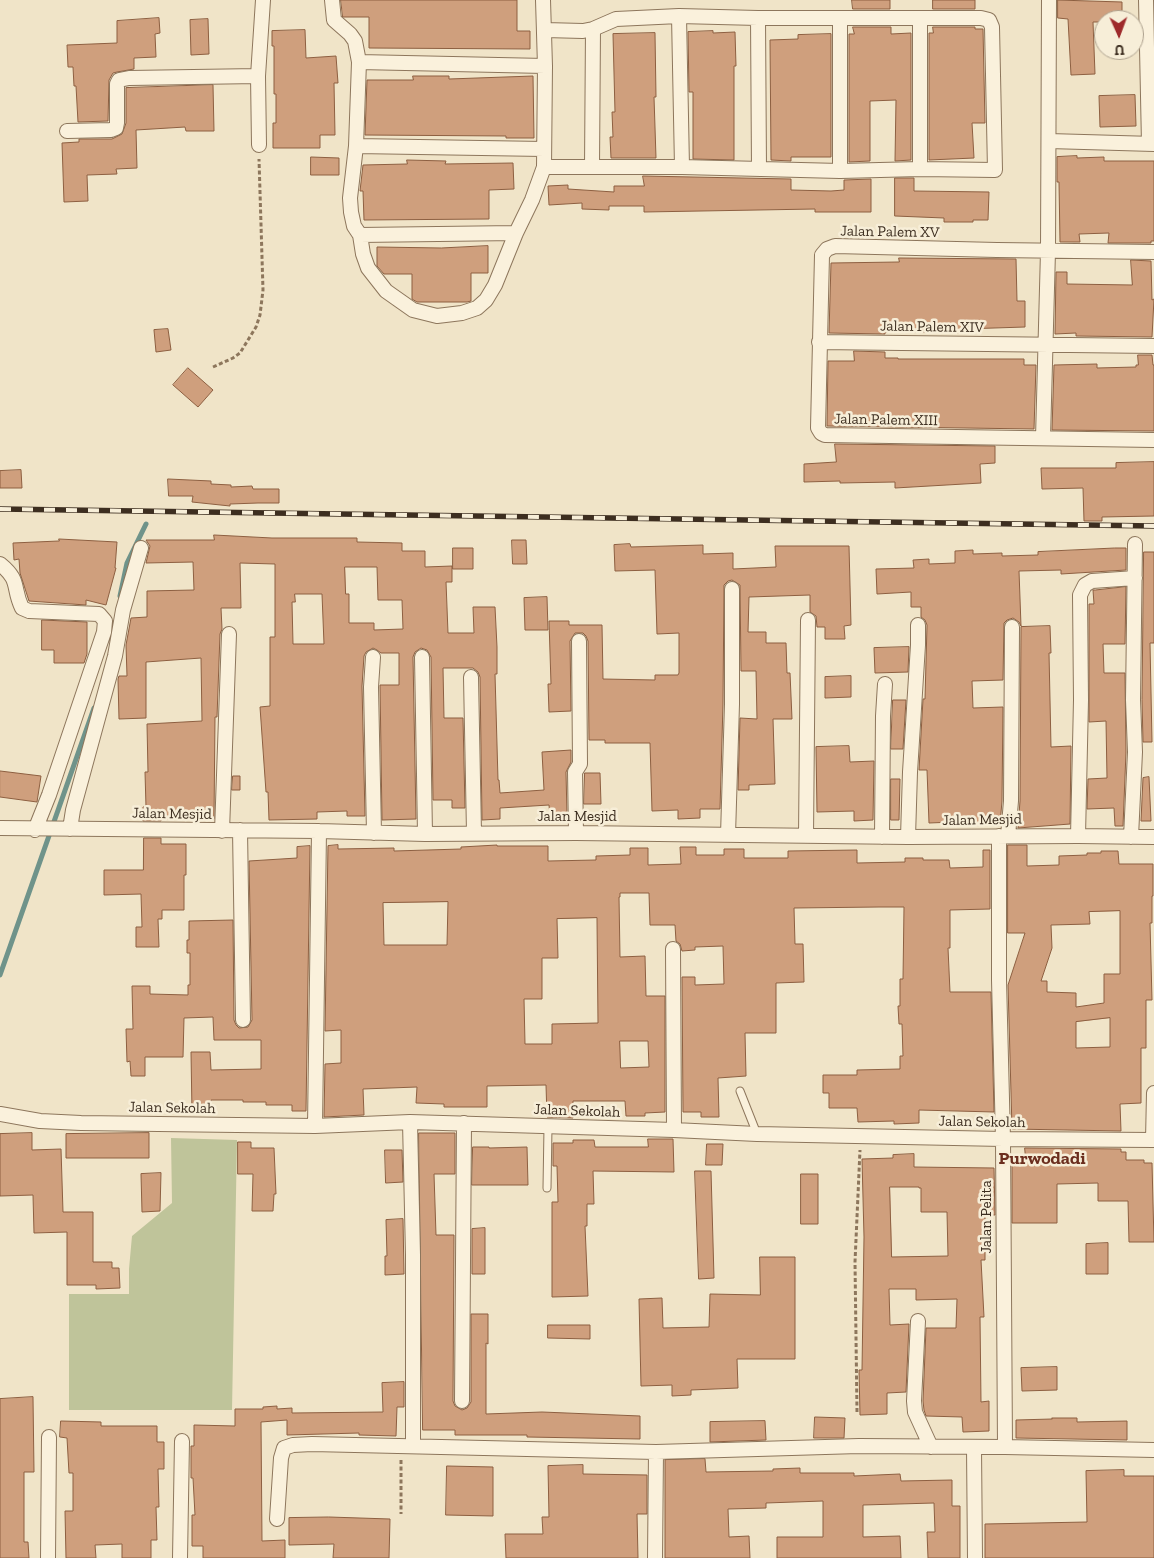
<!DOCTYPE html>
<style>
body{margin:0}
#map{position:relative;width:1154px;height:1558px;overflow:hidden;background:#f0e4c8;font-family:"Zilla Slab",serif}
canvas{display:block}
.north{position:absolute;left:1094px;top:10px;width:50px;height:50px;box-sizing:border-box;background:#f7eed8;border:1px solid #ada18e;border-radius:50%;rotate:178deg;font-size:14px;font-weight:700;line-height:20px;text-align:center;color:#3d2e20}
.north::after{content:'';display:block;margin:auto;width:18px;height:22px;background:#9e2a2b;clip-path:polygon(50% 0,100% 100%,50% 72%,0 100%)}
</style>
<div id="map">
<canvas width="1154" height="1558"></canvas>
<div class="north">U</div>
</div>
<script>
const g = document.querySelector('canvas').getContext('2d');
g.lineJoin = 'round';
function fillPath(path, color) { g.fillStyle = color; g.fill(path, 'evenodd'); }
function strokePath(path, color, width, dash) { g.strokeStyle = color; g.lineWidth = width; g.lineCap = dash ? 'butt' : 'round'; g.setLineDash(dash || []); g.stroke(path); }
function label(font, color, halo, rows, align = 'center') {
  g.font = font + ' "Zilla Slab",serif'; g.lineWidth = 5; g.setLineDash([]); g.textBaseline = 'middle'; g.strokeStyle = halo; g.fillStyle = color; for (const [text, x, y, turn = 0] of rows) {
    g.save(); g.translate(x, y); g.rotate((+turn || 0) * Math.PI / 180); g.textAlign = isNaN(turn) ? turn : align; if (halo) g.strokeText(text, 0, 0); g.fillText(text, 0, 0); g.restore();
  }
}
fillPath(new Path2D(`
 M171 1138 237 1140 232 1410H69V1294H129V1269L132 1236 172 1203Z`), '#bfc49a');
strokePath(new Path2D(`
 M120 596 127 563 146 524
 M0 975 94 708`), '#6f938a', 5);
const building = new Path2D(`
 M341 0H517V31H530V49L369 48V17H343Z
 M852 0H890V9H853Z
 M933 0H975V9H933Z
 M1058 0 1122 2V20H1104V22H1093L1095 74 1071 75 1068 19 1058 18Z
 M159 18 160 33 155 34 156 57 134 58V69L117 72 113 73 109 80 108 121 78 122 76 86H74L73 67H68L67 45 117 43V21Z
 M208 19 209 54 191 55 190 20Z
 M853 27H891V34L911 33V160L895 161 896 100 870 101V161L849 162V34H854Z
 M933 27H975V29H983L985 123H972L974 158 929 160V33H933Z
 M305 30 306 58 336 56 338 83H334L335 135H320V148H273V123H276V94H274V46H272V31Z
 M713 31V33L735 32 736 66H734V160L693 159V92H689L688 32Z
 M655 33 656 97H654L656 158H611L610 137H613L612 112H615L613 34Z
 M831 34V157H791V161L771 160 770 40 798 39V35Z
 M413 76H449V79L533 76 534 138H506V136L365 135 367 80H413Z
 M213 85 214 131H186L185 127 136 130 137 168 116 169 117 174 87 175 88 201 64 202 62 143 79 142V139H112L122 134 126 123V88Z
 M1135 95 1136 126 1100 127 1099 96Z
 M1077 156V158L1104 157V161H1154V241H1151V243H1108L1109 233 1079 234 1080 242H1060L1059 182H1057V157Z
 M311 157 339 158V175H311Z
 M407 160 446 161 445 164 513 163 514 189 489 190V219L364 220 363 191H360L363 165 407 164Z
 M643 176 791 179V190L831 191 844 190V180L871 179V212H815V209L644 212V206H609V210L582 209V203L549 205 548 186 568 185V189L614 192V186H644Z
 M895 178H914V191L989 192 988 220H973V222H944V218L895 216Z
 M488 246V273H471V301L467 302H417L412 299V274H384L377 266V247L441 248Z
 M899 258 1016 259 1017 301H1025V327L963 329V333H946V332H885V334L829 333 831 263 899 262Z
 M1131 260 1151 261 1152 300 1154 299 1152 337 1076 336V333L1055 334 1056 272H1067V284L1132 285Z
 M168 329 171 350 156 352 154 330Z
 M854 351 885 352V358H898V359H1024V365H1036L1034 429 827 426 828 361H854Z
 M1138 355H1152L1153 365H1154V431L1052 430 1054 365 1097 364V368L1136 367V365H1138Z
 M188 368 213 390 198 407 173 385Z
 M835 444 995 446V463L980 464 981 483 895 488V482L840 483V481L804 482V464L836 462Z
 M1154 462V516L1102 517V521H1084L1083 488 1042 489 1041 468H1116V463Z
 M21 470 22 488H0V471Z
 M168 479 211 481V484L231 485V487L252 486 253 489H279V503H258L230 504V506L192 502 193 496H169Z
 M214 535 272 538H357V542L402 543V551H425V567L452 566V582H446L448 633H474L473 607H495L497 647V674H495L498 780H499L500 793 544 790 542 752 571 750V762L566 772 567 816 550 817 549 805 500 808V819L482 820 480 677 478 672 473 668H443L444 718H463L465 808H452V800H433L431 657 427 650 421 648 415 652 413 657 416 819 382 820 380 685H399V653H381L377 650 373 648 366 652 364 656 362 686 365 816H347V811L317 812V819L269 820 268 792H266L260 707 270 706V637H275V564L240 563 241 608H221L222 629 220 634 217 717H215L214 819H161V821H143V807H146L145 772H148L147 724 202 721 201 658 146 662V718L119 719 118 679 119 676H127L126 645 131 618 147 617V591L194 590 193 562 146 563 150 546 146 540H214ZM345 567H377L378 600H402L403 629 374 630V623H349V594H346ZM295 594H322L324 644H293L292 602H295Z
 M59 539 117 542 115 568H116L106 605 86 600V605L29 601 20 573 19 559 14 560 13 543 59 541Z
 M512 540H526L527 564H513Z
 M630 544 631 547 703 545V554L733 553V569L776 567 775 546H849L851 625 844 626 845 639H825V627H817L816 616 810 612V595L749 597 748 632H766V643H786L787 673H790L792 719H773L775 784 749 785V790H738L740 718 757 719 756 671H741L740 585 732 580 728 581 724 585 723 704 720 809H700V818L678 819V810L652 811 650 743H605V740H589L588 641 586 636 583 633H575L570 641 571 711 549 712 548 684H551L549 621H569V625H602L603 679 655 680V675H678L679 673V633L657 634 655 570 615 571 614 545Z
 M453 548H473V569H453Z
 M1115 548H1126V570L1061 574V570L1019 571 1021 626 1019 622 1013 618 1007 620 1004 623 1003 680 972 681 973 708 1003 707 1002 801 1000 824 954 826V822L929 823 927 770H919L923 699H925L927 625 925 620 921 617V607H911V592L877 594 876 569 914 568 913 560 929 559V564L955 563V551L973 550V554L1002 553V556L1038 555V552Z
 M1144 552H1154V643H1150L1152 742H1143L1142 700Z
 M1126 587 1125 644H1103L1104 673H1125L1126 752 1123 826H1115L1114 808 1087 809 1088 779 1107 778 1106 721 1089 722V604H1094L1093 590H1095Z
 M547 597 548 630H525L524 598Z
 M42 620 87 622V654L84 663H54V650H42Z
 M1050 626 1051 653H1049L1051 747 1071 746 1070 824 1018 828 1020 801 1021 627Z
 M909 647 908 672 875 673 874 648Z
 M851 676V697L825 698V677Z
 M893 700H906L903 749H891Z
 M849 746 850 762 874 761 873 820 854 821V811L817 812 816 747Z
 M0 771 41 776 37 802 0 797Z
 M585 773H600L601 804H584Z
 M233 776H240V790H232Z
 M1149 777 1151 821H1141L1143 778Z
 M891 779H900L899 820H891Z
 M144 838H161V844H186V875H184V910H162V919H158L159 947H136V927H142L141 894 104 895V870H143Z
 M338 845V849L394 848V851L461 849V847L497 845V846H548V861L596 860V856L630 855V848H648V865L681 864 680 847H696V855H724V849H744V858H788V851L857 850V863L905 862V858H923V860H949L950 868 983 867V850H990V909L950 910V948H948L950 992H991L994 1112 919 1110V1123L894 1124V1121L858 1122 857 1108H829V1093H823V1075H857V1070L900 1069V1056H903L902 1024H899L898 1006H900V979H903L904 907H879L794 908 795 944H803L804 982 776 983V1033H745L746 1076 718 1078 719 1117H701V1112H683L682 977H695V985L724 984 723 946 695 947V950L682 951 680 944 676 941 675 925H650L649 893H620V897H619L620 957 645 956 646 996H665V1112L645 1113V1116H626L625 1101H573V1118L547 1117 546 1085 487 1086V1107H444V1104L416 1103 417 1087 363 1089 364 1115 324 1117 325 1064 341 1063V1030L325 1031 328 846ZM448 902 447 945H384L383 903ZM597 918 598 1023 552 1024V1044H525L524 999H542V958H558L557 919ZM620 1041H648L649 1067 621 1068Z
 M1008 845H1027V866L1059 865V856L1087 855V853H1101V851H1118L1119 864H1153V896H1152V923H1150L1152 1000H1146V1048H1141V1103L1120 1104 1121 1131 1012 1129 1008 985 1025 933H1008ZM1120 911V974H1104V1003L1076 1007V993L1047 992V981H1041L1052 948 1051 925 1090 924 1089 912ZM1110 1018V1047L1076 1048V1022Z
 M310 846 306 1111H292V1105H266V1102H243V1100H211V1113H192L191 1052H210L211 1070 261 1069V1040H214L213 1017 184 1018 183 1057H145V1076H131L130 1061 127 1062 126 1029H133L132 986H150V994L188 995V985H190V953H187V940H189V921L233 920 234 1020 236 1025 239 1028 248 1027 252 1020 249 861 297 858V847Z
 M32 1133V1150L61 1149 63 1212H93V1262H112V1268H119L120 1288 96 1289V1285H67V1232L34 1233 33 1195 0 1196V1134Z
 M149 1133V1158H66V1134Z
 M419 1133H455V1174H434L436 1235H454L453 1401 455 1406 462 1410 467 1408 471 1402V1314H488V1344L486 1343V1414L542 1412 640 1416V1439L527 1437V1435H455V1430H423Z
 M648 1139H673L674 1172 593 1171 594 1204H587V1226H585L588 1296 552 1297V1202H558L557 1166H553V1143H573V1140H594L595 1147H648Z
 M238 1142H251V1148H274L276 1194H274L273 1211H252L253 1174H238Z
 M707 1144H723L722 1165H706Z
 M473 1147H489V1148L527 1147 528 1185H472Z
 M1025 1148 1121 1149V1152H1126V1160H1144V1163H1152L1154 1242H1129L1128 1201H1098V1183L1057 1184V1223H1012V1156H1025Z
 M385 1150H402L403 1182 386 1183Z
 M914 1154V1167L994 1168 995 1215H985V1260H981L984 1317H980L981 1402 989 1401V1431L963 1432 962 1417 926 1416 924 1410 923 1401 926 1328H956L957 1299 916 1300V1289H889L890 1325 909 1324 906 1392 887 1393V1414L860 1415 859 1370H862L864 1237 862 1159 893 1158V1155ZM890 1187H919V1188H921V1212H947L948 1256 892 1257Z
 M695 1171H711L714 1278 699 1279Z
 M161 1173 160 1211 142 1212 141 1174Z
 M801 1174H818V1224H801Z
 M403 1219 404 1274 385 1275V1256H387L386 1220Z
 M485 1228V1274H472V1229Z
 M1108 1243V1274H1086V1244Z
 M760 1257H795V1359H737L738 1388 691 1390V1395L672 1396V1385L641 1386 639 1299 662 1298 663 1328 709 1327 710 1294 760 1295Z
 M548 1325H590V1339L548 1338Z
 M1057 1367V1390L1022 1391 1021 1368Z
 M404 1382V1407H397L396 1436 359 1435V1433L287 1435V1420L261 1422 262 1541 285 1540V1558H203V1546H192V1515H195L193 1478H191V1446H194V1425L235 1426V1409H263V1407L277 1406V1409L292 1408V1413L383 1412 382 1383Z
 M33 1397 34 1472H24V1542H28L29 1558H0V1399Z
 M815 1417 845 1418 844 1438H814Z
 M1052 1418H1077V1422L1127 1421V1440L1016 1438V1420L1052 1419Z
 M61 1421 101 1422V1426H157V1442H164V1469H158L159 1507H156L157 1540H151V1558H122V1544L95 1545 96 1558H66L65 1511H73V1473H69L67 1438 60 1437Z
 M765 1421 766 1440 710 1442V1422Z
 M705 1459 706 1472 773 1471V1469L800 1468V1473H854V1476L900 1474 901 1481 952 1480V1506H960V1558H928L927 1532H935L934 1503 863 1505V1537L900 1536 901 1558H777V1537H823V1501L766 1503V1508L728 1509 729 1537 749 1536 750 1558H665V1460Z
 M583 1465V1474L647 1475V1514H637L638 1558H506L505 1534H543L542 1517H549L548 1466Z
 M447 1466 493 1467V1516L446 1515Z
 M1124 1470V1476H1154V1558H985V1524L1087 1522 1086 1471Z
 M329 1517 390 1519 389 1558H333L334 1544 289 1545V1518Z`);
fillPath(building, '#cf9f7d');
strokePath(building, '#8d5f41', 1);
const service = new Path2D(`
 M740 1091 757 1134
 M547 1188 548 1127`);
const minor = new Path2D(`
 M332 0 334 20 350 34 355 41 359 62 545 66
 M1146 0 1149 144
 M679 16 682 167
 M758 18 759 169
 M359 62 356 146 350 198 351 212 354 226 360 235 363 254 368 268 386 291 413 310 437 316 462 313 477 308 486 300 495 285 516 233 532 200 544 167 545 66 543 0
 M67 131 111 130 116 128 117 123V84L119 80 129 78 258 76
 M1049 141 1154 144
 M259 145 258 76 263 0
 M356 146 544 149
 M544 167H682L840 171 920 169 995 170 992 27 989 20 981 18H758L679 16 616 19 593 29 583 31 545 30
 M592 167 593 29
 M920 169V18
 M840 171V18
 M360 235 516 233
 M1154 252 997 250 835 246 827 249 822 255 818 428 821 433 825 435 1154 440
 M819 342 1154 346
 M1043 438 1048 251 1049 0
 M0 564C21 581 12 587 22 608L29 611 99 614 105 621 104 632 49 795 35 830
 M373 657 371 687 374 833
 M422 657 425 834
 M471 677 474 833
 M0 828 319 831 425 834 576 833 908 837 1078 836 1154 837
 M70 829 73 810 115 656 123 610 141 548
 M240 830 243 1020
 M222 831 229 634
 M576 833 575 772 580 764 579 641
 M728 835 732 704V589
 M806 836 808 620
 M999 836V980L1003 1139 1005 1447
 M1008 836 1011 801 1012 627
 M1078 836 1081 700 1080 595 1085 585 1092 581 1135 578
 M882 837 883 716 885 684
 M908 837 910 772 918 645V625
 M1131 837 1135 752 1133 700 1135 544
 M673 949 674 1130
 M0 1114 40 1121 81 1123 315 1126 410 1122 674 1130 757 1134 1003 1139 1154 1140
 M410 1122 413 1255V1446
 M315 1126 319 831
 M1153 1140 1154 1093
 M918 1321 914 1401 915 1412 931 1447
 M462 1401 464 1123
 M974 1448 975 1558
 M277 1519 281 1458 284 1448 293 1445 312 1444 656 1452 859 1446 1005 1447 1154 1450
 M48 1558 49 1437
 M180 1558 182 1441
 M655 1558 656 1452`);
strokePath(service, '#8d765c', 9);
strokePath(minor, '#8d765c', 16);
strokePath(new Path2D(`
 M213 367 233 358 240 353 256 327 260 315 263 290 259 159
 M857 1412 855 1262 860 1150
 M401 1460V1514`), '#8d765c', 3, [4, 2.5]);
strokePath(service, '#faf1dc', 7);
strokePath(minor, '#faf1dc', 14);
const rail = new Path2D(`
 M0 509 1154 526`);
strokePath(rail, '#3d2e20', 5.5);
strokePath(rail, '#f7eed8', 4, [11]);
label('15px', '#3d2e20', '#f7eed8', [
 ["Jalan Palem XV",890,232,1],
 ["Jalan Palem XIV",932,327,1],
 ["Jalan Palem XIII",886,420,1],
 ["Jalan Mesjid",172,814,1],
 ["Jalan Mesjid",577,817],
 ["Jalan Mesjid",982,820,-1],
 ["Jalan Sekolah",172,1108,1],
 ["Jalan Sekolah",577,1111,2],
 ["Jalan Sekolah",982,1122,1],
 ["Jalan Pelita",987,1217,-90]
]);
label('bold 18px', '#6b2e1e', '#f7eed8', [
 ["Purwodadi",1042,1159]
]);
</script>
